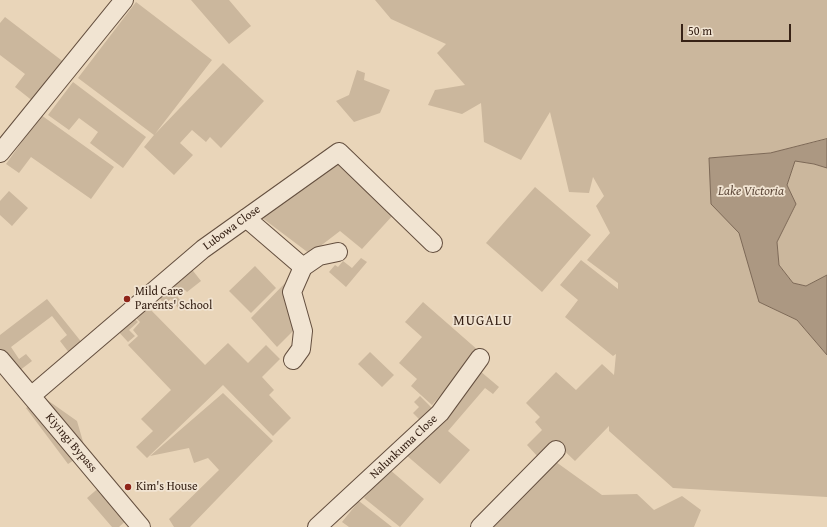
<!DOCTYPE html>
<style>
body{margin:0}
#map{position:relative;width:827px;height:527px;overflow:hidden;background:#e9d5b9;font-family:"Gentium Book Plus",serif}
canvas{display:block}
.scale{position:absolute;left:681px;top:24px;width:110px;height:18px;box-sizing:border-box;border:2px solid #372216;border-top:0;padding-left:5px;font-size:12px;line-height:14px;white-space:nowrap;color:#372216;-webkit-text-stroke:3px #f1e4d2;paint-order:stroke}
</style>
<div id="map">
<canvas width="827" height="527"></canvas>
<div class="scale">50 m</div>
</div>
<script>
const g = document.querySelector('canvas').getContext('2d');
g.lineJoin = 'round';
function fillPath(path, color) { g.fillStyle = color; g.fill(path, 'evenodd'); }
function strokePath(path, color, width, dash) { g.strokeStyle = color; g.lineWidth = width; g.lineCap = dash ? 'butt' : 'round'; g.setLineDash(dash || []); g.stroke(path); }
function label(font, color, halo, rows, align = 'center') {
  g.font = font + ' "Gentium Book Plus",serif'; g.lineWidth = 3.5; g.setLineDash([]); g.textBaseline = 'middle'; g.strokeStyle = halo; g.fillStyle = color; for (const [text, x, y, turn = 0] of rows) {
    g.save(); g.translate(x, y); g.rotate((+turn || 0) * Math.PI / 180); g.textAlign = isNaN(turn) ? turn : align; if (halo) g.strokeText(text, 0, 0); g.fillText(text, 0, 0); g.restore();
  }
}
fillPath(new Path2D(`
 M191 0H229L251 26 229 44Z
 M375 0H827V139L770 153 709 158 710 172 715 170 759 280V302L797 320 827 355V497L673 488 609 431V426L575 461 555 442 539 458 527 445 542 430 535 422 540 417 526 403 556 372 576 390 602 364 614 375 616 354 613 356 565 317 578 300 560 285 581 260 618 289V283L587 260 610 233 596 206 604 196 593 177 589 193 569 192 550 112 521 160 484 142 481 103 462 114 428 105 435 90 465 85 437 53 446 44 391 19Z
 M136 2 212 60 155 134 223 63 264 101 221 148 210 137 206 142 192 130 180 143 193 155 174 175 144 147 154 135 78 78Z
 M5 17 65 63 34 102 15 87 25 74 0 55V23Z
 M357 70 365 73 364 80 390 90 380 113 354 122 336 101 349 95Z
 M73 82 146 137 123 168 90 143 98 132 79 118 69 130 48 115Z
 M41 115 114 167 91 199 31 157 19 173 6 164Z
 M338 159 394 214 362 249 340 231 310 254 261 217Z
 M795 160 814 164 827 168V275L806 286 793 283 779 265 777 242 796 205 787 185Z
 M535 187 591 235 542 292 486 243Z
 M9 191 28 208 12 226 0 215V201Z
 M361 258 367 262 346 287 329 272 335 265 338 267 343 261 352 268Z
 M255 266 276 288 251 313 229 291Z
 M190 267 201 281 187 292 185 290 177 296 183 304 178 308 171 299 164 304 158 296Z
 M291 277 298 326 277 347 251 318Z
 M47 299 83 344 70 354 60 341 67 335 52 316 11 347 19 359 26 354 32 361 15 374 0 356V335Z
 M423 302 479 351 432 405 411 386 417 379 399 363 422 337 405 322Z
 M146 305 205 365 228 343 248 363 266 345 280 359 262 377 274 390 269 395 291 418 273 436 223 385 147 458 136 447 153 431 141 419 171 390 128 345 138 336 133 330 140 322 134 316Z
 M131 315 138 322 129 330 135 336 128 342 116 329Z
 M370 352 394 375 382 387 358 364Z
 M480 371 499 387 493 394 485 388 448 431 470 450 440 484 406 455Z
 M223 393 273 441 190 527H174L169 519 219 470 208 458 194 463 189 448 150 456Z
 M420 396 432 408 420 420 413 413 419 407 414 402Z
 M43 397 77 421 86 452 68 464 26 408Z
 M556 462 602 495 637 494 654 510 682 496 701 510 694 527H493Z
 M389 469 424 499 400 527 364 498Z
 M102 485 130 517 119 527H112L87 498Z
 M359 501 392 527H349L342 522Z`), '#cbb79d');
const water = new Path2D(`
 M827 139V168L814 164 795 161 787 185 796 204 777 242 779 265 793 283 806 286 827 275V355L797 320 759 302 739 233 711 204 709 158 770 153Z`);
fillPath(water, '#ac9882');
strokePath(water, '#7d6957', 1);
const minor = new Path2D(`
 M0 153 124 0
 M246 218 303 267 292 292 303 331 301 349 293 360
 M303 267 319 256 338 252
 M0 359 141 527
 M31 396 203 249 339 152 433 243
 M317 527 440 413 480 358
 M480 527 556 450`);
strokePath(minor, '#644f3f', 20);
strokePath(minor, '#f1e4d2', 18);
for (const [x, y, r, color] of [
 [127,299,4,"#8f2418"],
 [128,487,4,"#8f2418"]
]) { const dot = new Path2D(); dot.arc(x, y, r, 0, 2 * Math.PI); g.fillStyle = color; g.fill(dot); strokePath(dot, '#f1e4d2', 1.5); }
label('12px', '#372216', '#f1e4d2', [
 ["Lubowa Close",232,228,-36],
 ["Kiyingi Bypass",71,443,50],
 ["Nalunkuma Close",404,447,-43]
]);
label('12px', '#372216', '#f1e4d2', [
 ["Mild Care",135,292],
 ["Parents' School",135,306],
 ["Kim's House",136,487]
], 'left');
label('italic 13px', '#604b3c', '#f1e4d2', [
 ["Lake Victoria",751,192]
]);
g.letterSpacing = '1px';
label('14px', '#372216', '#f1e4d2', [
 ["MUGALU",483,321]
]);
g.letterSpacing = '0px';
</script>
